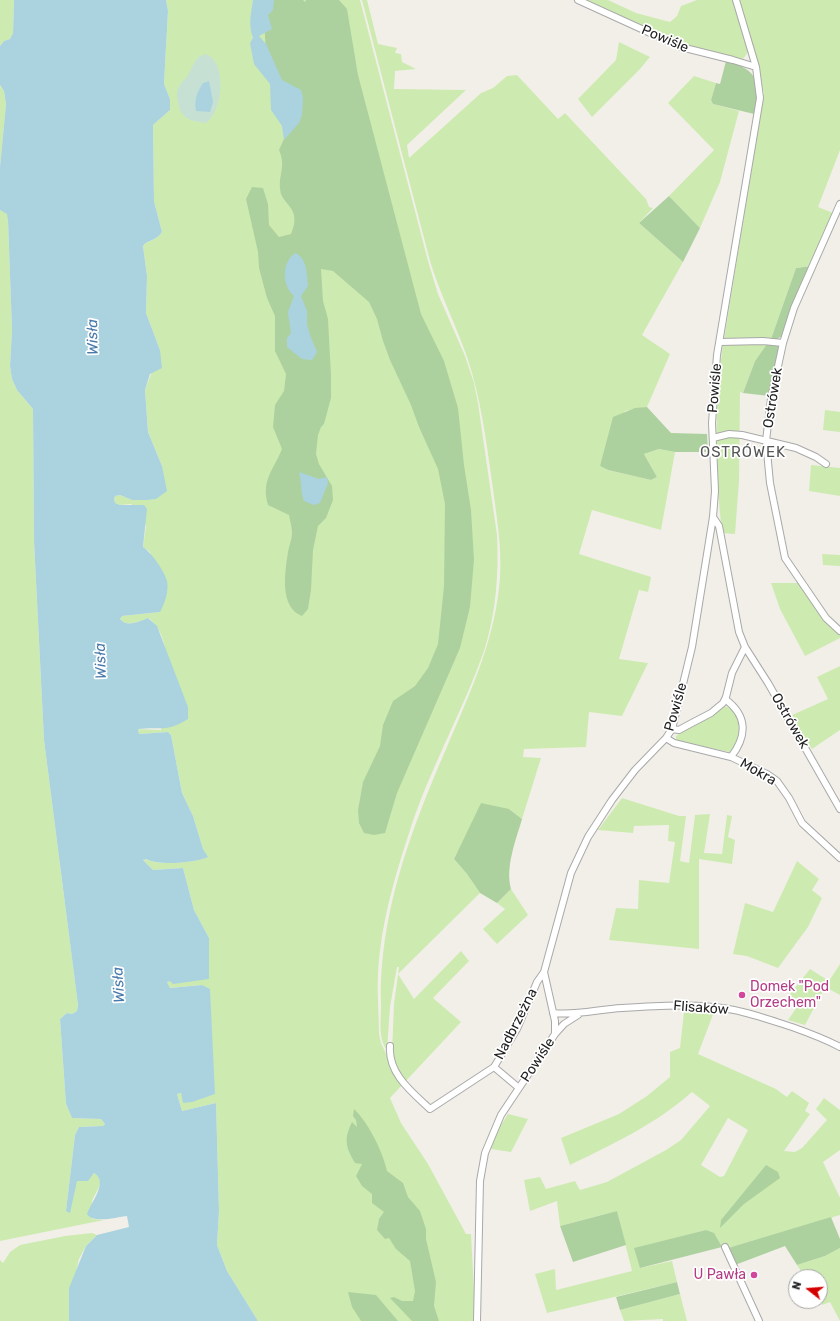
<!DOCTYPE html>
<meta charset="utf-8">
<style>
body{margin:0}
#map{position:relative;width:840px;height:1321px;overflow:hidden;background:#f2efe9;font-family:Rubik,sans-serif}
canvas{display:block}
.north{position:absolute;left:788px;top:1269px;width:40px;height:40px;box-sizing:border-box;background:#fff;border:1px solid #a7a7a7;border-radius:50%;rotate:287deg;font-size:11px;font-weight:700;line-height:16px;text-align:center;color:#222}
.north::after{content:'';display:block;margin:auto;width:14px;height:18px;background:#d40000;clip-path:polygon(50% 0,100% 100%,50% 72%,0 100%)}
</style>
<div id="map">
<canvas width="840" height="1321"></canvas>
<div class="north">N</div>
</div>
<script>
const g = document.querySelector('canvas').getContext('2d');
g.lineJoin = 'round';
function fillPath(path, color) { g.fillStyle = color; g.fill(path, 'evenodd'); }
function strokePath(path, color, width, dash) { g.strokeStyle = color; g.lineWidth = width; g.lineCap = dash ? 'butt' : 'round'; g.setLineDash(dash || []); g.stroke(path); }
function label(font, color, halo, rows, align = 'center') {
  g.font = font + ' Rubik,sans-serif'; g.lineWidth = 3.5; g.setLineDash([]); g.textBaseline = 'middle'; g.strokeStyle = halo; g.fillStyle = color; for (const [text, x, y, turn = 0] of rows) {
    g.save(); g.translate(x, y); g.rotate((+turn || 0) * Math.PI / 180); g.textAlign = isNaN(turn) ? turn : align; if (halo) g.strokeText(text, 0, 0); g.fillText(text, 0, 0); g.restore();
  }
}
fillPath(new Path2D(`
 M0 0H14L13 33 10 39 4 41 0 46Z
 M166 0H360L428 261 438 294 465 356 474 383 478 403 497 535C499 573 496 614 484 651 464 708 434 761 414 818 397 869 381 920 378 974 377 993 379 1014 379 1034L381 1043 387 1056 392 1053 394 1004 399 967H397L390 1007 387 1050C378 1039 381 1020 381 1006 378 916 411 830 446 749 470 693 496 638 500 577 502 545 496 513 492 482 486 440 481 398 467 357 456 325 440 294 430 261L362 0H367L378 44 397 48 395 53 401 54 402 62 416 69 395 71 394 89 466 90 407 145 409 158 481 93 493 88 507 76 517 75 558 119 565 113 646 199 649 207 653 208 639 223 683 262 642 335 670 354 647 407 625 411 600 466 608 470 651 480 657 477 644 454 659 449 675 452 661 530 592 510 579 554 651 577 648 592 639 590 619 659 648 663 622 716 589 712 586 747 524 749 523 757 541 758 522 819 509 809 468 831 454 859 467 874 480 893 398 974 414 999 461 951 469 961 433 998 461 1022 390 1098 401 1123 428 1164 466 1234H471L474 1290V1321H258L227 1271 217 1245 219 1211 216 1103 182 1111 177 1094 181 1093 184 1103 202 985 170 988 167 982 209 938 194 910 183 868 153 870 143 860 145 859C158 866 194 863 207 857L203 849 193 816 182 793 171 735 168 732 139 734 138 729 161 730C164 695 178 644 149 618 139 621 127 628 120 619L122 616 160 612 150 552 143 547 146 526 131 504 120 505 115 503 114 499 115 496 120 495 132 500 156 499 162 466 148 432 145 390 160 350 146 313 147 276 143 246C149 239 155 242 162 232L154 201 153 125 170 110V99L164 84 168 11Z
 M585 0H608L636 13 670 22 677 16 681 6 697 0H732L748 52 743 59 685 46Z
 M738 0H840V150L818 207 833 213 812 266 796 268 771 339H724L764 93Z
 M619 42 650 57 640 69 592 117 578 99 616 60Z
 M694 76 716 83 711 100 713 104 739 111 720 182 700 228 669 196 714 150 668 103Z
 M0 85 4 91 6 104 0 167Z
 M0 210 8 214V220L12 330 10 366 12 379 17 390 33 409 34 541 44 740 78 1005 77 1011 72 1014 67 1013 60 1019 66 1104 72 1118 101 1119 105 1124 103 1126 79 1127 75 1135 66 1211 77 1181H85L94 1173C108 1181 94 1193 92 1202 91 1207 92 1213 92 1219L104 1220 0 1241Z
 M723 344H767L755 361 743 393 740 392 739 481 735 534 722 533C715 470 714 408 723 344Z
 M825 410 840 412V432L823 430Z
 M811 465 840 468V496L809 491Z
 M822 554 840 555V566L823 565Z
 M771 583H799L828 623 840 635V638L805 656 780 609Z
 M840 666V730L812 749 790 716 828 699 817 677Z
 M724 706 733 709C741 725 742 738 730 752L676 741V736C692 726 709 719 724 706Z
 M622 798 679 816H686L680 861 689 863 695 815 710 814 704 853 722 854 727 815 732 816 728 837 735 840 732 864 699 859V949L609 940 616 908 638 909 639 880 669 883 675 842 668 841 669 825 634 826 633 833 598 830Z
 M797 861 819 879 812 890 822 898 808 927 778 968 747 956 733 954 745 903 773 912Z
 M511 889 528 915 497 944 483 929 505 909 497 903Z
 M840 964V995L825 987 805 1025 788 1020 797 1007 786 999 810 969 829 981Z
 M684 1012H714L698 1054 776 1089 787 1097 792 1091 809 1103 805 1111 810 1114 784 1151 795 1152 802 1148 827 1120 816 1109 824 1098 840 1110V1150L823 1162 840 1198V1215L728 1248 722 1247 706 1230 680 1237 640 1268 672 1261 677 1282 547 1313 535 1274 555 1269 556 1290 632 1271 617 1211 560 1226 557 1201 530 1211 524 1180 540 1177 546 1189 575 1181 580 1190 607 1182 666 1150 681 1140 710 1106 692 1092C656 1124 613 1144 570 1165L561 1138 619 1114 647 1096 670 1077V1052L680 1048ZM728 1118 748 1130 724 1176 720 1177 701 1165Z
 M508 1114 528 1119 511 1152 491 1149 496 1133Z
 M92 1233 97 1235 86 1246 79 1259 76 1272 69 1321H0V1260L3 1263 10 1252 20 1245 65 1236Z
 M840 1248V1321L830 1302 822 1305 820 1301V1277H805L797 1265 825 1256Z
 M680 1294 687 1321H663V1319L624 1321 620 1310Z`), '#cdebb0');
fillPath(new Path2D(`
 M263 0H303L305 2 306 0H339L347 9 358 75 421 314 444 361 458 408 464 465 471 510 474 560 470 607 460 648 397 793 385 833 374 835 364 833 359 823 358 810 363 782 380 746 383 725 393 701 415 686 428 668 438 644 444 586 445 504 438 469 419 427 411 405 390 360 383 341 377 319 369 302 333 271 321 269 323 301 328 319 331 375V398L324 424 321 427 318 435 316 454 319 464 332 486 333 500 326 518 318 526 313 550 311 590 308 609 302 616C279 607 285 572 288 552 289 546 292 539 292 533 292 527 290 521 289 515L268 505C261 480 273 471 282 449L273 427 275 405 284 391 286 374 275 351V316L267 298 259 268 258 252 246 199 252 187 263 188 268 204 269 225 279 237 291 234C303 206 280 205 280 188 279 173 286 166 279 150L291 123 266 54Z
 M726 61C760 70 760 83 754 114L713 104 711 100 716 83 720 84Z
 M669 196 700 228 683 262 639 223Z
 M812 266 784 335 777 339H771L796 268Z
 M767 344H777L781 347 769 396 743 393 755 361Z
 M647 407 671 433 707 434 708 452H675L659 449 644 454 657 477 651 480 608 470 600 466 613 417 635 408Z
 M481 803 509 809 522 819C516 840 505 867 511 889L497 903 480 893 467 874 454 859Z
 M354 1109C368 1122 383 1152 387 1171L403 1183 408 1197 420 1211 426 1229V1239L436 1282 434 1306 439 1321H412L390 1298 394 1297 402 1301H413L415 1291 410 1261 396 1249 389 1238 385 1239 377 1230 379 1219 384 1212 372 1203V1194L362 1186 356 1176 362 1164 355 1163C345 1146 344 1139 352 1122L357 1127 356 1120 353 1116Z
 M766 1165 778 1172 780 1178 744 1204 720 1228 721 1220Z
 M617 1211 626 1245 573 1262 560 1226Z
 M831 1217 840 1239V1248L825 1256 797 1265 785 1246 735 1265 728 1248Z
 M706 1230 714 1233 722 1247 640 1268 634 1248Z
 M677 1282 680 1294 620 1310 616 1297Z
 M348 1292 376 1295 398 1321H361L352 1307Z`), '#add19e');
fillPath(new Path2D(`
 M205 54C228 60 223 112 206 123 191 121 180 119 178 102 177 96 176 92 179 87 181 82 186 79 188 75 194 65 194 58 205 54Z`), '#c6e0d4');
fillPath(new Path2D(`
 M14 0H166L168 11 164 84 170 99V110L153 125 154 201 162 232C155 242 148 239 143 246L147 276 146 313 160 350 162 368 150 374 145 390 148 432 162 466 167 491 156 499 147 500H132L120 495 115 496 114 499 115 503 120 505H144L147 509 143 547C151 552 165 572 167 581 169 591 165 603 160 612L122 616 120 619C127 628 140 621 148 618L157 626 188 707V719C166 733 161 726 138 729L139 734 168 732 171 735 182 793 193 816 203 849 208 857C195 863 158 866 146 859L143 860 153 870 183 868 194 910 209 938V979L173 984 170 981 167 982 170 988 202 985 210 989 215 1094 192 1102 183 1103 181 1093 177 1094 182 1111 216 1103 219 1211 217 1245 227 1271 258 1321H69V1288L86 1246 97 1235 129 1227 127 1216C117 1217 93 1224 87 1214 91 1202 109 1182 94 1173L88 1181H77L70 1213 66 1211 75 1135 79 1127 103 1126 105 1124 101 1119 72 1118 66 1104 60 1019 67 1013 72 1014 77 1011 78 1005 44 740 34 541 33 409 17 390 12 379 10 366 12 330 8 220 7 214 0 210V167L6 104 4 91 0 85V46L4 41 10 39 13 33Z
 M253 0H274L273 10 268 15 272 29 259 36 266 44 282 80 301 90 303 97 302 115 299 123 284 140 282 126 271 110 270 84 254 64 250 43 253 38C248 24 251 14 253 0Z
 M209 81 213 102 210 112 196 111C194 100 197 92 203 83Z
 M295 253C307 258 307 274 308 286L301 296 307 311V324L310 335 317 352 312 360 302 359 287 347V338L291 333 288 312 294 296C282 285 281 264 295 253Z
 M299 472 319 479 327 477 328 483 320 503 314 505 304 501C300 491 302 482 299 472Z`), '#aad3df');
const street = new Path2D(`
 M578 0 681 47 733 60 756 67
 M840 204 794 308 783 343 771 399 766 441 770 483 785 558 826 618 840 631
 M720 342 763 341 783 343
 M713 438 729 434 742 435 796 448 816 457 826 464
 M713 517 719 526 739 632 745 647 768 683 840 809
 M725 699C748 716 747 736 731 757
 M672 729 679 730 690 724 711 713 723 703 726 697 732 673 745 647
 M666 738 674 743 731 757 767 774 777 781 789 798 802 823 840 858
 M553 1013C576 1016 599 1009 622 1008 659 1006 698 1003 734 1010 754 1014 773 1021 792 1027 809 1033 825 1039 840 1047
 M555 1034 564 1024 578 1015
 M390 1046C388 1074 412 1092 430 1109L494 1067 517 1029 537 982 544 972
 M494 1067 519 1088
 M725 1247 759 1321
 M477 1321 480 1181 485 1153 501 1115 555 1034V1021L544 972 571 873 588 837 612 800 635 770 666 738 672 729 692 647 713 517 715 491 712 423 717 355 760 98 756 67 736 0`);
strokePath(street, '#a9a9a9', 8);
strokePath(street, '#fff', 6);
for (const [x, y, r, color] of [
 [742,995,4,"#d1479c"],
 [754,1275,4,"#d1479c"]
]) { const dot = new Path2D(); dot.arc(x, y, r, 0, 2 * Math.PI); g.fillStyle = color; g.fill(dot); strokePath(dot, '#fff', 1.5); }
label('14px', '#222', '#fff', [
 ["Powiśle",665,39,23],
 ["Powiśle",715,388,-85],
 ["Ostrówek",773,398,-81],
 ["Powiśle",676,707,-74],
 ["Ostrówek",790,721,60],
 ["Mokra",758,772,30],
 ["Flisaków",701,1008,4],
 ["Nadbrzeżna",516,1024,-63],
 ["Powiśle",538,1060,-57]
]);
label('14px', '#b23c85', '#fff', [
 ["Domek \"Pod",750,987],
 ["Orzechem\"",750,1003],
 ["U Pawła",746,1275,"right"]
], 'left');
label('italic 15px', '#4a7aab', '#fff', [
 ["Wisła",93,337,-91],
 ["Wisła",101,661,-92],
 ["Wisła",119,985,-93]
]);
g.letterSpacing = '1px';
label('15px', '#555', '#fff', [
 ["OSTRÓWEK",743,453]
]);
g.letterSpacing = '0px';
</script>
